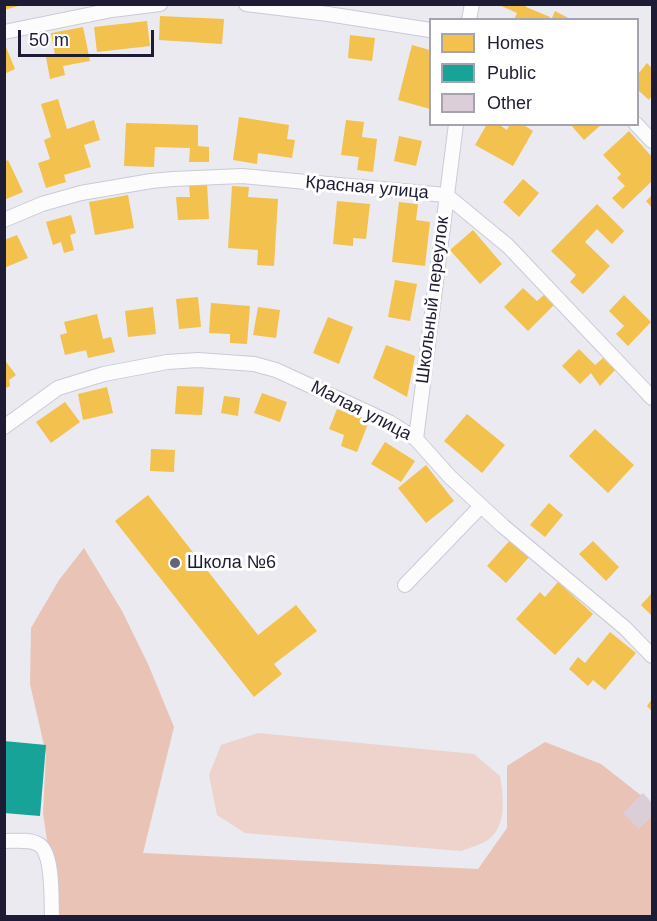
<!DOCTYPE html>
<meta charset="utf-8">
<style>
body{margin:0}
#map{position:relative;width:657px;height:921px;overflow:hidden;background:#eaeaf0;font-family:Arial,sans-serif}
canvas{display:block}
.frame{position:absolute;inset:0;border:6px solid #1d1c34;pointer-events:none}
.legend{position:absolute;left:429px;top:18px;width:210px;height:108px;box-sizing:border-box;background:#fff;border:2px solid #a5a4ae;margin:0;padding:8px 10px;list-style:none;font-size:18px;color:#1d1c34}
.legend li{display:flex;align-items:center;gap:12px;height:30px}
.legend b{width:30px;border:2px solid #a5a4ae}
.scale{position:absolute;left:18px;top:30px;width:136px;height:27px;box-sizing:border-box;border:3px solid #1d1c34;border-top:0;padding-left:8px;font-size:18px;line-height:21px;white-space:nowrap;color:#1d1c34;-webkit-text-stroke:4px #fff;paint-order:stroke}
</style>
<div id="map">
<canvas width="657" height="921"></canvas>
<div class="frame"></div>
<ul class="legend">
<li><b style="height:16px;background:#f2c14e"></b>Homes</li>
<li><b style="height:16px;background:#17a398"></b>Public</li>
<li><b style="height:16px;background:#dbced8"></b>Other</li>
</ul>
<div class="scale">50 m</div>
</div>
<script>
const g = document.querySelector('canvas').getContext('2d');
g.lineJoin = 'round';
function fillPath(path, color) { g.fillStyle = color; g.fill(path, 'evenodd'); }
function strokePath(path, color, width, dash) { g.strokeStyle = color; g.lineWidth = width; g.lineCap = dash ? 'butt' : 'round'; g.setLineDash(dash || []); g.stroke(path); }
function label(font, color, halo, rows, align = 'center') {
  g.font = font + ' Arial,sans-serif'; g.lineWidth = 6; g.setLineDash([]); g.textBaseline = 'middle'; g.strokeStyle = halo; g.fillStyle = color; for (const [text, x, y, turn = 0] of rows) {
    g.save(); g.translate(x, y); g.rotate((+turn || 0) * Math.PI / 180); g.textAlign = isNaN(turn) ? turn : align; if (halo) g.strokeText(text, 0, 0); g.fillText(text, 0, 0); g.restore();
  }
}
fillPath(new Path2D(`
 M258 733 474 754 500 776C503 796 508 825 488 840 480 845 469 848 461 851L245 833 217 815 209 775 221 745Z`), '#edd3cb');
fillPath(new Path2D(`
 M84 548 122 611 148 664 174 727 143 853 478 869 507 828V766L545 742 601 764 652 804V916H58L43 813 46 754 30 684 31 628 59 580Z`), '#e9c3b6');
fillPath(new Path2D(`
 M4 4H22V5L4 10Z
 M497 4H527L526 7 550 17 549 20H514L517 13Z
 M555 11 572 20H551Z
 M160 16 224 19 222 44 159 40Z
 M147 21 150 46 97 52 94 27Z
 M83 27 90 61 63 66 65 75 50 79 46 57 55 55 51 33Z
 M350 35 375 38 372 61 348 58Z
 M4 42 15 69 4 74Z
 M412 45 430 50V109L398 100Z
 M647 63 652 68V95L649 100 638 90V74Z
 M58 99 67 129 94 120 100 140 84 145 91 167 64 175 66 182 46 188 38 163 50 159 44 140 51 137 41 104Z
 M239 117 289 125 287 139 295 140 292 158 258 153 257 164 233 160Z
 M346 120 364 122 362 137 377 139 373 172 357 170 359 157 341 155Z
 M126 123 198 125V146L209 147V162H189L190 148 155 147 154 167 124 166Z
 M487 124H498L507 130 510 124H522L533 131 513 166 475 145Z
 M570 124H602L584 140Z
 M629 131 652 157V181L623 209 612 198 625 186 617 178 621 174 603 155Z
 M399 136 422 141 416 166 394 161Z
 M8 160 23 192 4 200V162Z
 M523 179 539 193 519 217 503 202Z
 M207 183 209 219 178 220 176 197H190L189 184Z
 M232 186 249 187 248 197 278 199 274 266 257 265 258 250 228 248Z
 M128 195 134 228 95 235 89 202Z
 M652 195V208L646 201Z
 M337 201 370 204 366 239 353 238V246L333 244Z
 M399 202 418 204 416 220 430 222 425 266 392 262Z
 M597 204 624 231 612 244 597 229 585 242 610 266 583 294 570 282 576 275 551 251Z
 M71 215 76 233 70 235 74 250 64 253 61 242 53 245 46 222Z
 M473 230 502 264 480 284 450 250Z
 M17 235 28 258 4 268V240Z
 M395 280 417 284 410 321 388 317Z
 M523 288 537 301 544 295 554 305 528 331 504 307Z
 M624 295 651 322 628 346 616 334 624 326 609 311Z
 M198 297 201 327 179 329 176 299Z
 M211 303 250 306 247 344 230 343V334L209 333Z
 M153 307 156 334 128 337 125 311Z
 M258 307 280 310 276 338 253 335Z
 M97 314 103 339 111 337 115 352 88 358 86 350 65 355 60 335 67 333 64 322Z
 M328 317 353 327 339 364 313 353Z
 M386 345 415 356 407 397 373 378Z
 M579 349 595 365 603 358 615 370 600 386 591 373 580 384 562 366Z
 M4 359 16 375 9 380 10 386 4 389Z
 M177 386 204 387 202 415 175 414Z
 M107 387 113 413 83 420 78 394Z
 M262 393 287 402 280 422 254 413Z
 M224 396 240 398 238 416 221 413Z
 M65 402 80 422 51 443 36 422Z
 M337 409 369 421 357 452 341 446 344 435 329 429Z
 M467 414 505 445 482 473 444 441Z
 M595 429 634 465 608 493 569 456Z
 M385 442 415 461 401 482 371 464Z
 M151 449 175 450 174 472 150 471Z
 M426 465 454 501 426 523 398 488Z
 M148 495 258 635 296 605 317 631 274 664 282 674 254 697 115 521Z
 M549 503 563 515 545 537 530 525Z
 M511 539 530 556 506 583 487 566Z
 M593 541 619 567 606 581 579 554Z
 M558 582 593 614 555 655 516 619 540 592 545 597Z
 M652 593V616L641 605Z
 M610 632 636 653 605 690 593 680 588 686 569 669 578 657 585 663Z
 M652 699V711L647 706Z`), '#f2c14e');
fillPath(new Path2D(`
 M4 741 46 745 40 816 4 813Z`), '#17a398');
fillPath(new Path2D(`
 M643 793 652 803V816L639 829 623 813Z`), '#dbced8');
const street = new Path2D(`
 M246 4 328 14 430 30
 M469 20 472 4
 M4 32 112 10 160 4
 M636 124 652 141
 M4 220 42 204 81 193 151 181 173 179 242 176 446 195 508 246 652 398
 M4 427 58 388 104 374 167 362 198 360 254 364 276 370 389 422 416 439 450 477 503 526 625 628 652 656
 M416 439 456 124
 M405 585 481 506
 M4 841C14 841 29 839 38 844 54 852 51 900 52 916`);
strokePath(street, '#cacad9', 16);
strokePath(street, '#fcfcfd', 14);
for (const [x, y, r, color] of [
 [175,563,6,"#656476"]
]) { const dot = new Path2D(); dot.arc(x, y, r, 0, 2 * Math.PI); g.fillStyle = color; g.fill(dot); strokePath(dot, '#fff', 2); }
label('18px', '#1d1c34', '#fff', [
 ["Красная улица",367,188,5],
 ["Школьный переулок",433,300,-83],
 ["Малая улица",361,411,27]
]);
label('18px', '#1d1c34', '#fff', [
 ["Школа №6",187,563]
], 'left');
</script>
